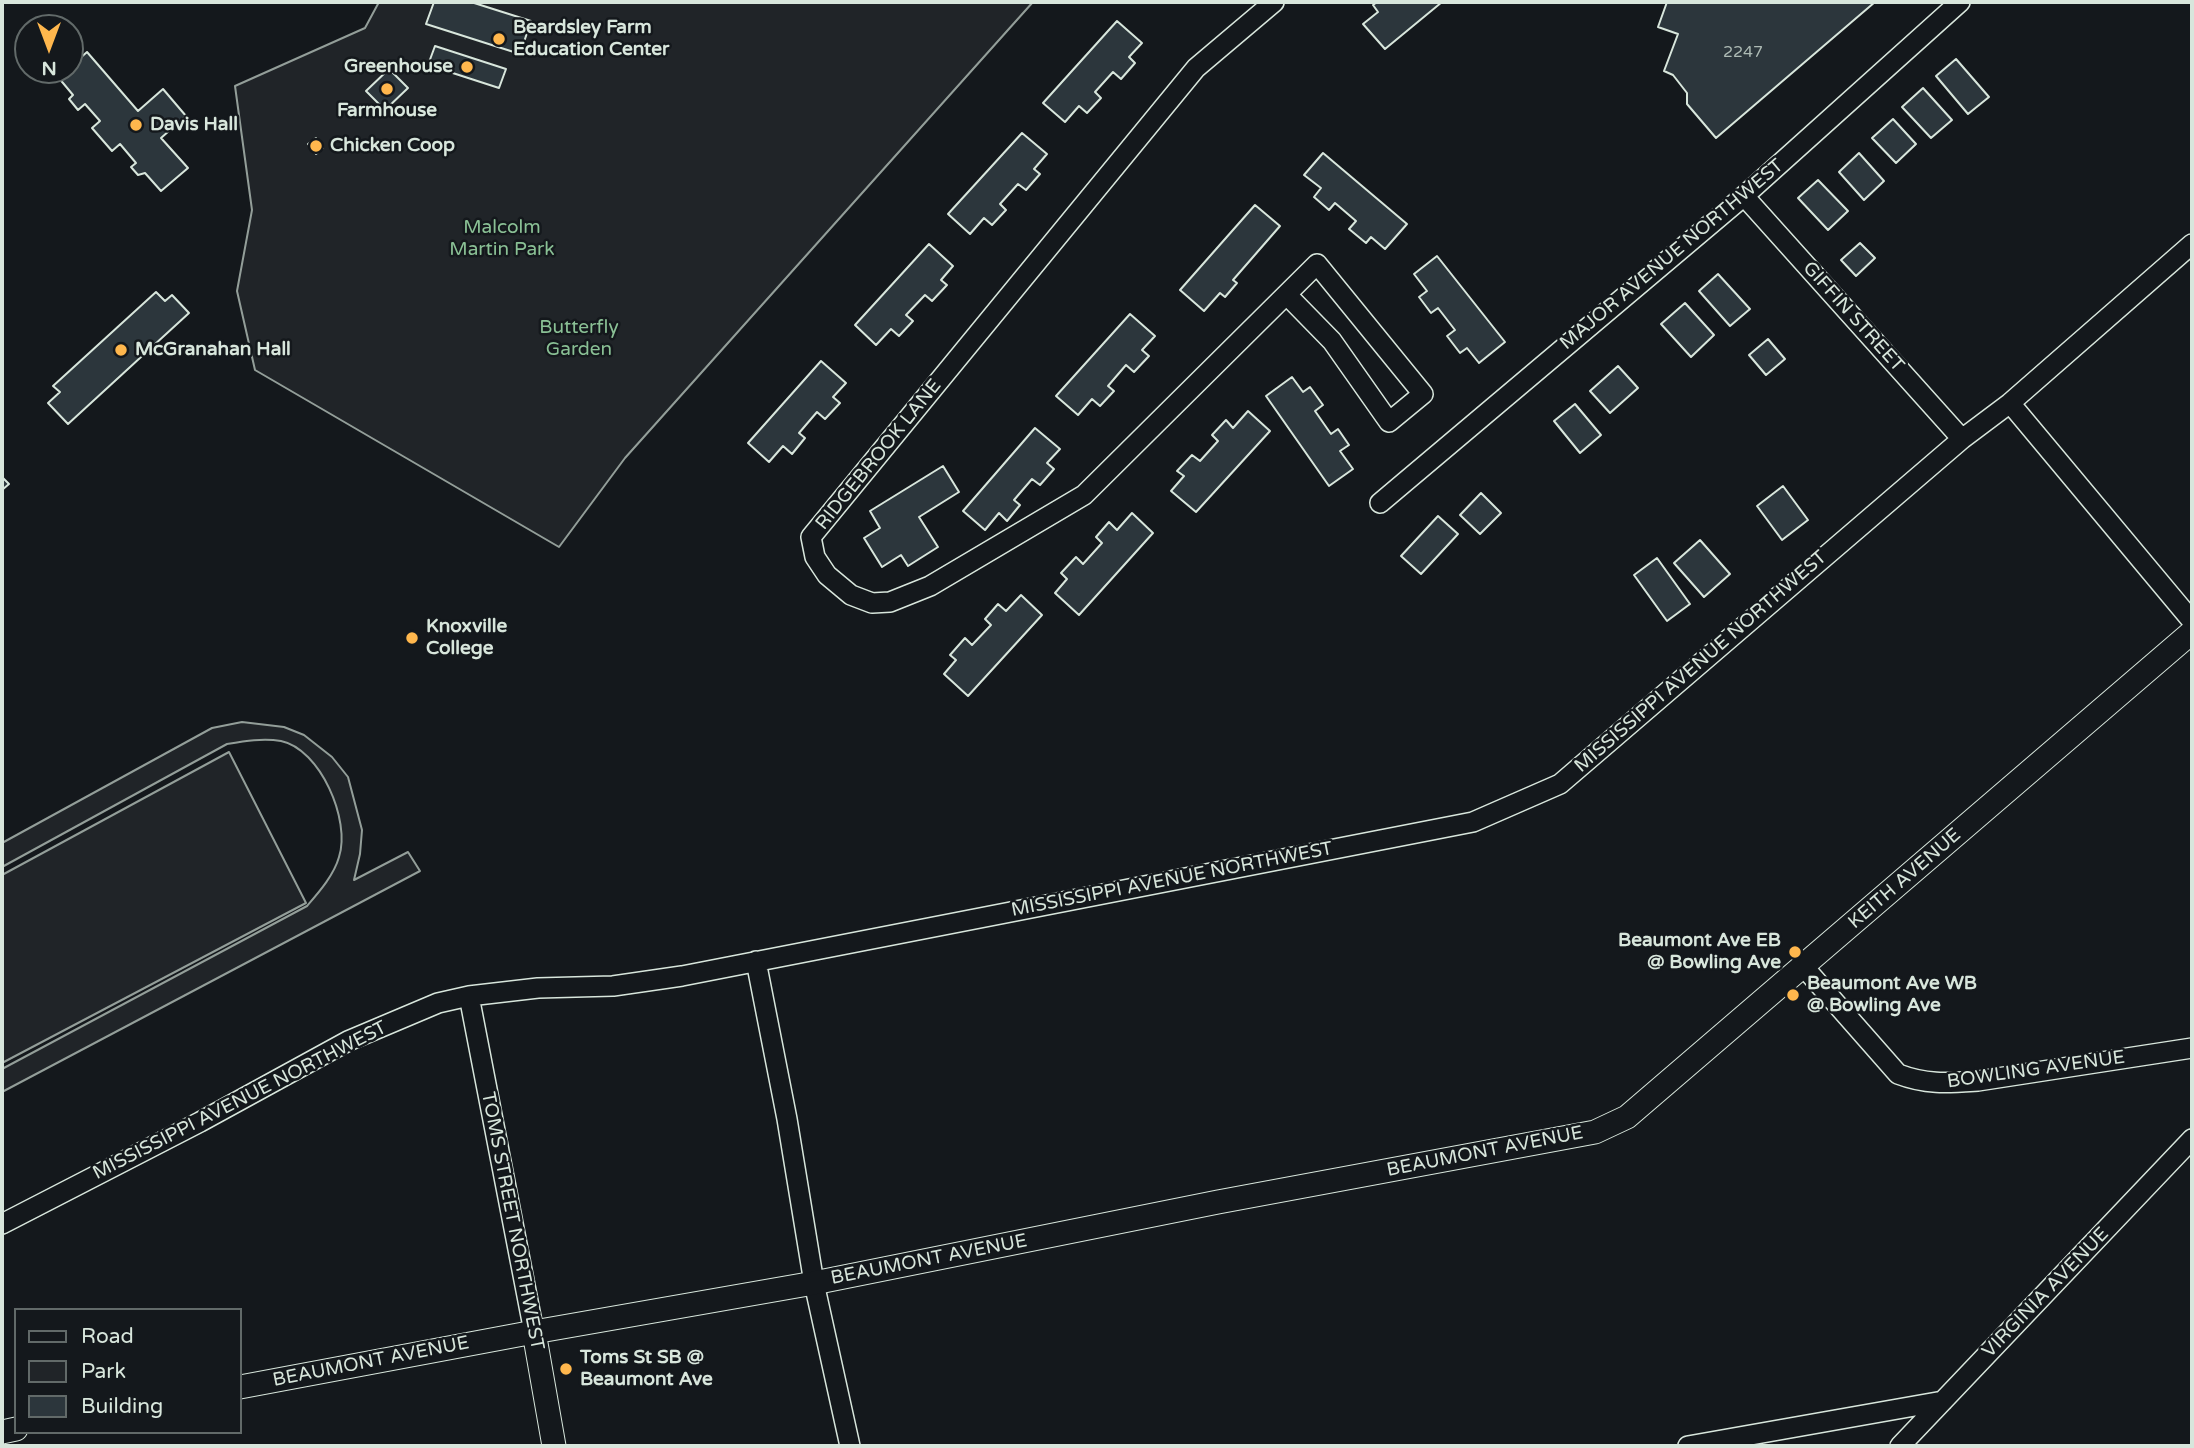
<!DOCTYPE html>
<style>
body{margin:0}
#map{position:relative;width:2194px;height:1448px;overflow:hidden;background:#14181c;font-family:"Varela Round",sans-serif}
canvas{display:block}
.frame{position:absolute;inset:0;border:4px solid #d8e6dc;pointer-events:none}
.legend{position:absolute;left:14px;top:1308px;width:228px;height:126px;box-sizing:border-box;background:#14181c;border:2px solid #626a69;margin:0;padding:9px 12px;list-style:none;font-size:21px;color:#d8e6dc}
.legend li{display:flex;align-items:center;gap:14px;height:35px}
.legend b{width:35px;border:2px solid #626a69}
.north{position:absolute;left:14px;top:14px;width:70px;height:70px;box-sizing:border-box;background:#14181c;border:2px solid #626a69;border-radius:50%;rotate:180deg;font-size:19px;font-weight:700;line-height:28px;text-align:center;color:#d8e6dc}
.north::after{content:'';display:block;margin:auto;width:24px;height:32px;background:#ffb74d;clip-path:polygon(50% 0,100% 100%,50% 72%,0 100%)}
</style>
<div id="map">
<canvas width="2194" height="1448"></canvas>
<div class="frame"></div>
<ul class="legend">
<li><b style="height:9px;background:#14181c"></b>Road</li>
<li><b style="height:19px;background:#202428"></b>Park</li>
<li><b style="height:19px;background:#2c363c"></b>Building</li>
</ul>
<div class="north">N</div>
</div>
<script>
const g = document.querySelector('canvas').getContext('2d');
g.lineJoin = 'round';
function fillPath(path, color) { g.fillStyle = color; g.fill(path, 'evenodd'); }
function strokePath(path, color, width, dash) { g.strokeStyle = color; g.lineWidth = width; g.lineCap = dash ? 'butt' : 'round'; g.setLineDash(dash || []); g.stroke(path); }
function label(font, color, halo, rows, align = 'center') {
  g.font = font + ' "Varela Round",sans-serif'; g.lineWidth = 5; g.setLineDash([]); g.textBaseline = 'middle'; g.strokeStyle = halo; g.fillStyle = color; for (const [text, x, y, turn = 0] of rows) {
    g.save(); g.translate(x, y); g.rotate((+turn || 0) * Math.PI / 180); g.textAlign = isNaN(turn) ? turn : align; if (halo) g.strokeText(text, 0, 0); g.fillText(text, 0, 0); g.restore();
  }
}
const green = new Path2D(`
 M379 2H1033L625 458 559 547 255 370 237 291 252 210 235 86 365 28Z
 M242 722 284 727 304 735 332 757 348 777 362 830 360 854 354 880 408 852 420 871 2 1092V1069L307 906C319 892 334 875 339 857 351 820 320 749 281 741 263 738 245 741 227 744L2 867V843L212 728Z
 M229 752 306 903 2 1063V875Z`);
fillPath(green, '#202428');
strokePath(green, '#939e99', 2);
const building = new Path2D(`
 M434 2H471L531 21 520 54 426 24Z
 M1377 2H1442L1385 49 1363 24 1378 12 1373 5Z
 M1667 2H1875L1716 138 1687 104V93L1673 75 1664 71 1678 34 1658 27Z
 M1117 21 1142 43 1129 57 1135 63 1121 79 1113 72 1095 92 1101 98 1087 113 1079 106 1065 122 1043 103Z
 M435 46 506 69 499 88 428 65Z
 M87 52 138 111 163 89 186 116 161 138 188 168 161 191 145 173 138 175 131 167 136 163 120 144 112 151 92 128 100 121 85 104 78 110 69 99 73 95 58 77 66 70H70V67Z
 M1956 59 1989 97 1968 114 1936 76Z
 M389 69 408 88 385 110 366 91Z
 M1923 88 1952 120 1931 138 1902 107Z
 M1893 119 1916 144 1896 163 1872 138Z
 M1022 133 1047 154 1034 169 1040 174 1026 190 1018 184 1000 204 1006 210 992 225 984 218 970 234 948 214Z
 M316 138 323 148 316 154 308 144Z
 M1323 153 1407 224 1385 249 1371 237 1366 243 1349 229 1356 221 1335 203 1329 210 1314 197 1321 188 1304 175Z
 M1859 153 1884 181 1864 200 1839 172Z
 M1818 180 1848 211 1828 230 1798 198Z
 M1255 205 1280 226 1233 280 1237 283 1225 297 1220 293 1204 311 1180 290Z
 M1860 243 1875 258 1856 276 1841 260Z
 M929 244 953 266 941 280 947 285 932 301 925 295 906 315 913 321 899 336 891 329 876 345 855 325Z
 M1437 256 1505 342 1479 363 1467 348 1460 353 1447 336 1455 330 1438 308 1431 313 1419 297 1427 291 1414 274Z
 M1718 274 1750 309 1730 326 1699 291Z
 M156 292 165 301 172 295 189 313 68 424 48 403 60 392 53 386Z
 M1685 303 1714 335 1691 357 1661 324Z
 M1130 314 1155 336 1142 350 1149 356 1134 372 1126 365 1108 386 1114 391 1100 406 1092 399 1078 415 1056 396Z
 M1768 339 1785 359 1766 375 1749 355Z
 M821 361 846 383 833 397 840 403 825 419 817 412 799 433 805 438 792 454 783 446 769 462 748 443Z
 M1618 366 1638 388 1610 413 1590 391Z
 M1292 377 1303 392 1310 387 1323 405 1315 411 1331 434 1338 429 1349 445 1340 451 1353 469 1329 486 1266 396Z
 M1575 404 1601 435 1580 453 1554 421Z
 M1248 411 1270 431 1196 512 1171 491 1184 476 1177 471 1192 455 1200 461 1218 441 1212 435 1226 420 1233 428Z
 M1035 428 1060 449 1047 463 1054 469 1040 485 1032 479 1014 500 1020 505 1007 521 999 513 985 530 963 511Z
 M943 466 959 492 919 517 938 547 908 566 901 555 882 567 864 538 880 528 870 511Z
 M2 477 9 484 2 490Z
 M1783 486 1808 520 1782 540 1757 506Z
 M1481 493 1501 513 1480 534 1460 515Z
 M1132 513 1153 533 1079 615 1055 593 1067 579 1061 573 1076 557 1083 564 1102 543 1096 537 1109 522 1117 530Z
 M1438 516 1458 534 1421 574 1401 556Z
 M1700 540 1730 574 1704 597 1674 563Z
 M1657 558 1690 604 1667 621 1634 575Z
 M1021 595 1042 615 968 696 944 674 956 660 950 655 965 638 972 645 991 625 985 619 998 604 1006 611Z`);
fillPath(building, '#2c363c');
strokePath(building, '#d8e6dc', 2);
const minor = new Path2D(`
 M1274 2 1196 68 811 537 815 557 827 575 851 595 872 603 890 602 930 586 1084 495 1317 264 1423 394 1389 422 1332 341 1287 295
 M1744 196 1962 439
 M2010 403 2192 621
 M1380 503 1744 196 1960 2
 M756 961 787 1119 814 1283 850 1446
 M1803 966 1898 1074C1927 1085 1948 1083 1978 1081L2192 1048
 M469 996 534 1332
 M2 1224 200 1122 348 1041 438 1003 469 996 538 988 613 986 682 976 1473 822 1560 784 1962 439 2010 403 2192 244
 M1688 1446 1943 1401
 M1900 1446 2192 1139`);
const tertiary = new Path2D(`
 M534 1332 554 1446
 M240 1387 534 1332 814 1283 1218 1202 1595 1132 1627 1117 2192 632
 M2 1432 16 1429`);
strokePath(minor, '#d8e6dc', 22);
strokePath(tertiary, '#d8e6dc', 25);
strokePath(minor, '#14181c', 19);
strokePath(tertiary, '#14181c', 23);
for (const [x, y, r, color] of [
 [499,39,7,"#ffb74d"],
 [467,67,7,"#ffb74d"],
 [387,89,7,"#ffb74d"],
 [136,125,7,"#ffb74d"],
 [316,146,7,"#ffb74d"],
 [121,350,7,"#ffb74d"],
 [412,638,7,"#ffb74d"],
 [1795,952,7,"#ffb74d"],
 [1793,995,7,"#ffb74d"],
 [566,1369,7,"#ffb74d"]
]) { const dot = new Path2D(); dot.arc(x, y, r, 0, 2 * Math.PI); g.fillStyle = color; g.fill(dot); strokePath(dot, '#14181c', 2.5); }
label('16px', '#adbab4', null, [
 ["2247",1743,53]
]);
label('bold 19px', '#d8e6dc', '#14181c', [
 ["Beardsley Farm",513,28],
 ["Education Center",513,50],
 ["Greenhouse",453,67,"right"],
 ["Farmhouse",387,111,"center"],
 ["Davis Hall",150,125],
 ["Chicken Coop",330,146],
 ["McGranahan Hall",135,350],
 ["Knoxville",426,627],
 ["College",426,649],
 ["Beaumont Ave EB",1781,941,"right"],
 ["@ Bowling Ave",1781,963,"right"],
 ["Beaumont Ave WB",1807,984],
 ["@ Bowling Ave",1807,1006],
 ["Toms St SB @",580,1358],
 ["Beaumont Ave",580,1380]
], 'left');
label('19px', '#8ac095', '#14181c', [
 ["Malcolm",502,228],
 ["Martin Park",502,250],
 ["Butterfly",579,328],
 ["Garden",579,350]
]);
label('19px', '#d8e6dc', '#14181c', [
 ["MAJOR AVENUE NORTHWEST",1672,255,-40],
 ["GIFFIN STREET",1853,317,48],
 ["RIDGEBROOK LANE",879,455,-51],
 ["MISSISSIPPI AVENUE NORTHWEST",1701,662,-41],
 ["KEITH AVENUE",1905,879,-41],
 ["MISSISSIPPI AVENUE NORTHWEST",1172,880,-11],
 ["BOWLING AVENUE",2036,1070,-8],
 ["MISSISSIPPI AVENUE NORTHWEST",240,1101,-27],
 ["BEAUMONT AVENUE",1485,1152,-11],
 ["TOMS STREET NORTHWEST",512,1221,79],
 ["BEAUMONT AVENUE",929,1260,-11],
 ["VIRGINIA AVENUE",2046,1293,-46],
 ["BEAUMONT AVENUE",371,1362,-11]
]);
</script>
